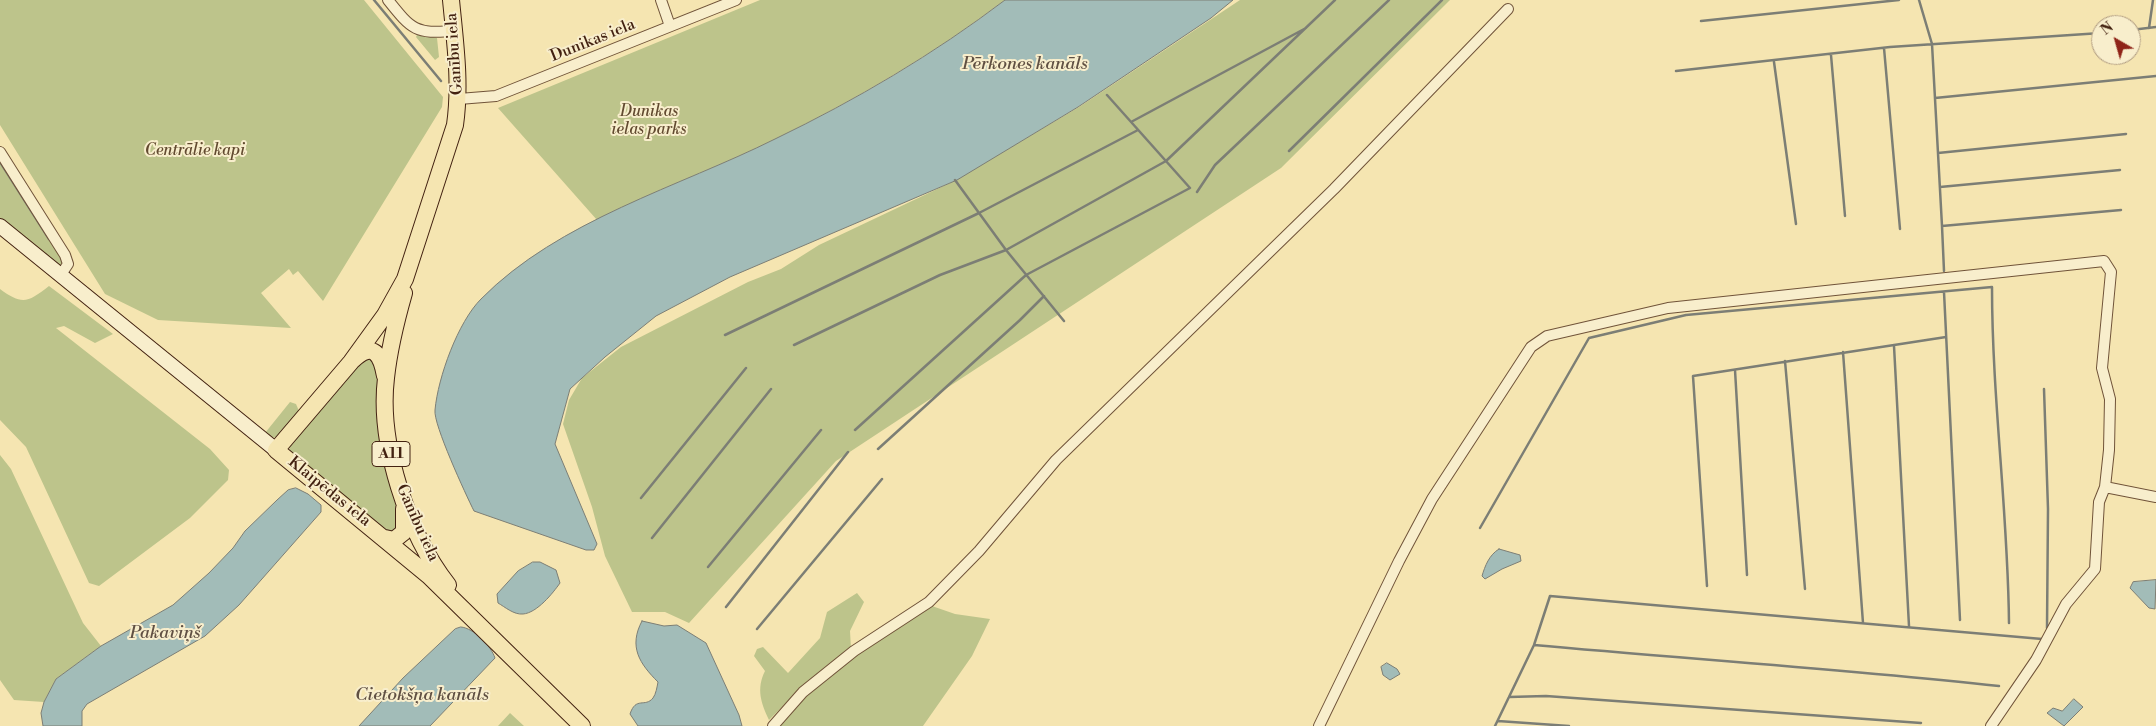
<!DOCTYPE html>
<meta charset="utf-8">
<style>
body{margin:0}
#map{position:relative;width:2156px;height:726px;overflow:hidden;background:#f5e5b1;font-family:"Libre Bodoni",serif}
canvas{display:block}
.north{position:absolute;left:2091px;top:15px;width:50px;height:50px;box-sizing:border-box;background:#f8eecc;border:1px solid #b09c81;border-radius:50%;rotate:322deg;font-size:14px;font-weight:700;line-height:20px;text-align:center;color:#432211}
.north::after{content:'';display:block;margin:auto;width:18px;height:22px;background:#8f2418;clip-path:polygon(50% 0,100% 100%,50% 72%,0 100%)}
</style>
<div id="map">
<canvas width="2156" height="726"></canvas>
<div class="north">N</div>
</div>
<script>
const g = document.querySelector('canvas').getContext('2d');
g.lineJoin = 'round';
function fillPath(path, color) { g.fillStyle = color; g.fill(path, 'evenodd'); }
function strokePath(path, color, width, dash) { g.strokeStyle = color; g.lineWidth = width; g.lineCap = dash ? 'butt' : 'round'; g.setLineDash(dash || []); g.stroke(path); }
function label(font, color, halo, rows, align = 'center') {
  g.font = font + ' "Libre Bodoni",serif'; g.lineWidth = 4; g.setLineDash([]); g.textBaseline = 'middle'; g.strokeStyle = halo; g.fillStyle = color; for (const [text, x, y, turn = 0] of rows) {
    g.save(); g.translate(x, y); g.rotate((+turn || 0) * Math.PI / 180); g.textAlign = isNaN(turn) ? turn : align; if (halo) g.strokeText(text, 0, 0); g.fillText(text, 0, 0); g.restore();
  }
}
fillPath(new Path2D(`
 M0 0H364L443 97 442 107 323 301 298 271 293 275 289 269 261 293 291 328 158 320 105 294 0 125Z
 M760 0H1005C934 54 856 99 776 139 717 168 655 190 597 220L498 108Z
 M1240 0H1450L1281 168 836 461 689 623 665 612H632L605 556 592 507 563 424 569 400 582 378 621 347 748 282 781 269 819 245 952 182 1079 107Z
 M418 33 437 38 439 57 435 60 416 37Z
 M0 156 65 262 59 267 0 219Z
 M49 286 113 334 95 343 64 326 56 328 210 449 229 470 228 480 190 518 99 586 89 583 26 447 0 420V289C23 306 28 302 49 286Z
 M367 358 376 361 398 508 400 527 389 533 290 451 289 446 356 364Z
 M290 402 296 404 299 411 278 437 270 438 265 433Z
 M0 455 11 469 83 623 101 646 56 679 44 702 14 700 0 680Z
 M857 593 864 602 850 631 851 649 787 702 769 720C761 703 756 689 765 671L754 656 757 649 763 647 788 673 820 638 827 612Z
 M929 605 955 614 990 619 972 656 923 726H777C817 678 877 640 929 605Z
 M510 713 524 726H498Z`), '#bdc48b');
const water = new Path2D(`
 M1005 0H1233L1211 18 1078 107 957 180 730 277 656 316 605 357 570 389 555 444 597 544 594 550H586L474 511C466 495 433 424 435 410 438 377 458 322 481 299 559 220 679 187 775 139 856 100 934 54 1005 0Z
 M296 488 308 494 321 505V512L239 605 205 636 87 704 82 711V726H43L41 713 44 702 56 679 101 646 173 605 209 573 233 548 245 531 277 500 288 490Z
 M1499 549 1520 555 1521 561 1502 569 1485 579 1482 576C1485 566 1489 555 1499 549Z
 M533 562H540L556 570 560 583C553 593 537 613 523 614 514 615 505 607 498 603L497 594 518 571Z
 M2156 580 2155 609 2149 608 2130 588 2133 582Z
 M642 621 664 626 677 625 706 643 739 715 742 726H638L630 714C636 696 645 708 653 698 656 694 657 687 658 682 640 664 628 647 642 621Z
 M461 627C474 628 491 646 495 658L430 726H359L403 678 455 629Z
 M1387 663 1397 669 1400 674 1390 680 1383 675 1381 667Z
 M2074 699 2083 707 2064 726 2047 713 2053 708 2062 711Z`);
fillPath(water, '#a2bcb8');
strokePath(water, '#7c7e75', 1);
strokePath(new Path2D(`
 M374 0 441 81
 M1919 0 1932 44 1942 226 2121 210
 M1701 21 1899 0
 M2149 28 2153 0
 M2131 30 2156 27
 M1884 48 1900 229
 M1831 55 1845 216
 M1774 62 1796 224
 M1676 71 1890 47 2101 33
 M1935 98 2156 76
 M1131 122 1306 28
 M1289 151 1442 0
 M1938 153 2126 134
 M0 162 49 239
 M955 180 1006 250 1064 321
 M1940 187 2120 170
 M1197 192 1215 165 1389 0
 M1942 226 1944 271
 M1944 292 1960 620
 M725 335 979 213 1138 130
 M794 345 940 275 1006 250 1166 161 1335 0
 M1894 346 1909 626
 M1843 352 1863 623
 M1785 361 1805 589
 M1735 370 1747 575
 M2044 389 2048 509 2047 628
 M855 430 1026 275 1190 188 1107 95
 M878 449 1020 320 1044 296
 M641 498 746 368
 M1480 528 1589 338 1686 315 1992 287C1992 399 2008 511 2009 623
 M652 538 771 389
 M708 567 821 430
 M1707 586 1693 376 1946 337
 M726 607 848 452
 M757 629 882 479
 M1534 645C1689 659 1844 669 1999 686
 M1509 697 1546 696 1921 723
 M1498 721 1569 726
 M1495 726 1534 645 1550 596 2042 639`), '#7c7e75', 2.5);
const minor = new Path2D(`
 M388 0C412 30 415 34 454 31
 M661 0 670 26
 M459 99 496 96 736 0
 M0 152 65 255 68 264 60 276
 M773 726 803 692 854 651 929 602 979 551 1056 460 1334 189 1508 9
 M1319 726 1399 561 1432 499 1531 347 1547 336 1668 308 2104 261 2111 272 2102 368 2110 399 2109 450 2105 487
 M1991 726 2036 660 2066 604 2095 569 2099 502 2105 487 2156 497`);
const secondary = new Path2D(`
 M0 226 276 450`);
const trunk = new Path2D(`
 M451 0C455 42 461 83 455 125L405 279 385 315 351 362 276 450 429 576 582 726
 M404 293C396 321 389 350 386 378 378 444 408 534 448 585
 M353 360C373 341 381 354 385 376
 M385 538 394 540 404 532V509`);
strokePath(minor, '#705339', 12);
strokePath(secondary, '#432211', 16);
strokePath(trunk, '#432211', 18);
strokePath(minor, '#f8eecc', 10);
strokePath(secondary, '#f8eecc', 14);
strokePath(trunk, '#f5e5b1', 16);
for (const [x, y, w] of [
 [391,454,38]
]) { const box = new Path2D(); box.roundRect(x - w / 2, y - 12.5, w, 25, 4); g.fillStyle = '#f8eecc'; g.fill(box); strokePath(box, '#432211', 1); }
label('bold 15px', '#432211', null, [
 ["A11",391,454]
]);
label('16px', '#432211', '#f8eecc', [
 ["Dunikas iela",593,41,-22],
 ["Ganību iela",455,54,-94],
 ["Klaipēdas iela",329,492,39],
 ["Ganību iela",417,523,66]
]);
label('italic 16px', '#624a30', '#f8eecc', [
 ["Dunikas",649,112],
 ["ielas parks",649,130],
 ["Centrālie kapi",195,151]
]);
label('italic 18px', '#605043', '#f8eecc', [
 ["Pērkones kanāls",1025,65],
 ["Pakaviņš",165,634],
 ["Cietokšņa kanāls",422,696]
]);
</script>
